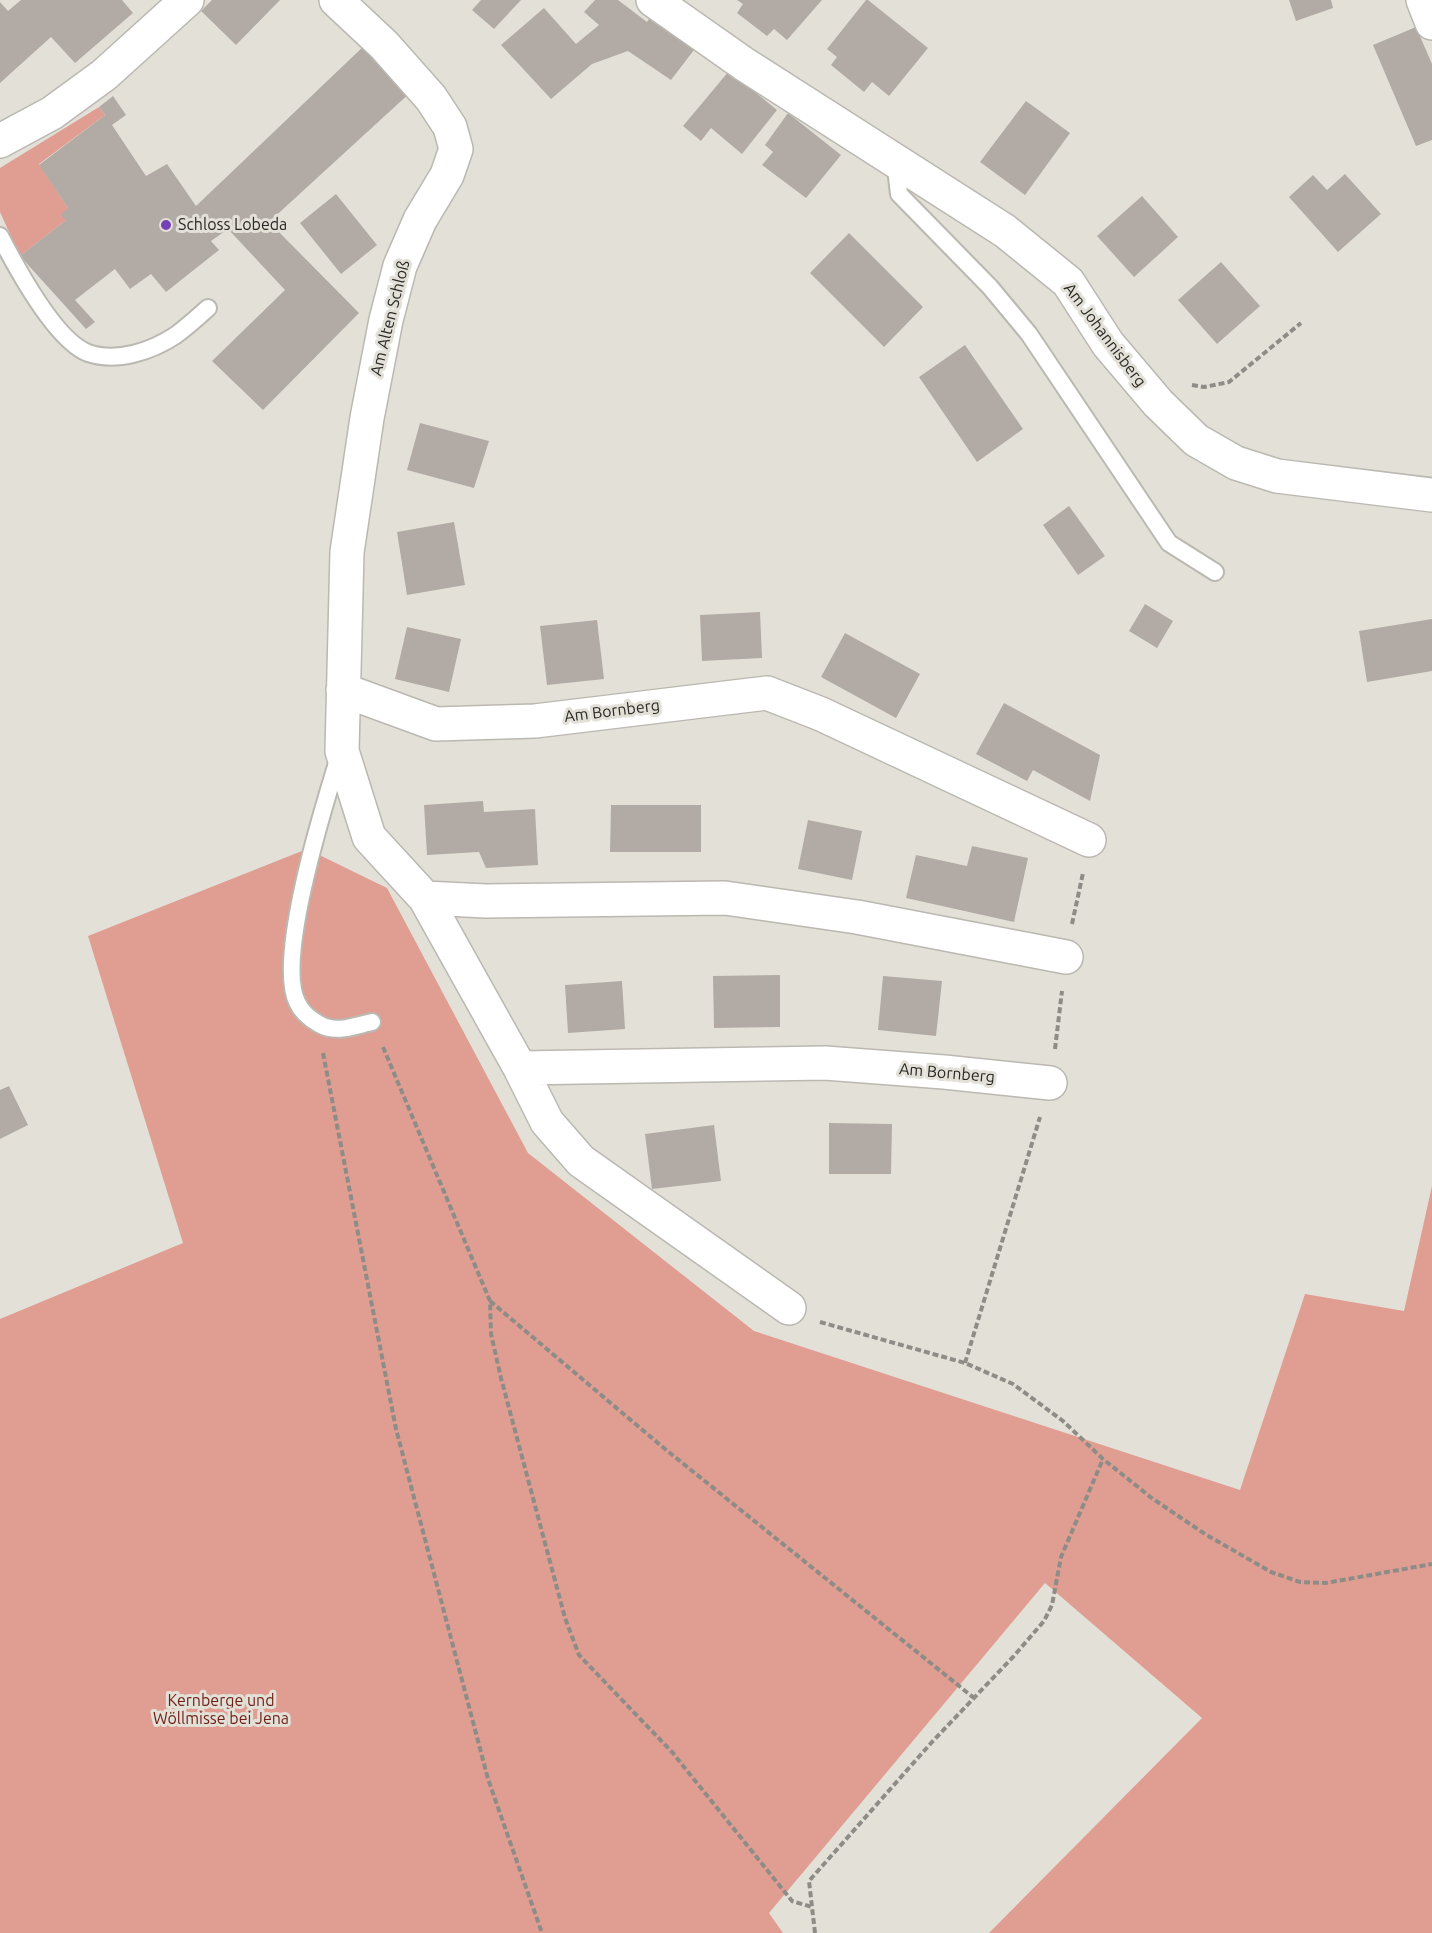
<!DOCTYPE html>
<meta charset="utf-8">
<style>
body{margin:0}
canvas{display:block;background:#e3e0d8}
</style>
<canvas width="1432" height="1933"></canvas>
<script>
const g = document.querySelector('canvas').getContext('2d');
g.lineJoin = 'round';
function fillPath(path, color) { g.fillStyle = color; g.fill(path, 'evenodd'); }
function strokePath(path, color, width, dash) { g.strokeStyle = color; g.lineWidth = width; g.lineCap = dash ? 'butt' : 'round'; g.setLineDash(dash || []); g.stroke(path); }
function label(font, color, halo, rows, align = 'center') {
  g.font = font + ' Ubuntu,sans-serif'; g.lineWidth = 6; g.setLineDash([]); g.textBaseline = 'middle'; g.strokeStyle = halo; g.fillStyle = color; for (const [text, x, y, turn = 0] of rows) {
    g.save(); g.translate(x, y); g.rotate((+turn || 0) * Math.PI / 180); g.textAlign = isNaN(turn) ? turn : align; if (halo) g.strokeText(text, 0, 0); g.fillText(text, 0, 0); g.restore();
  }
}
fillPath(new Path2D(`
 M99 107 105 115 39 164 68 208 66 220 20 256 0 212V168Z
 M307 849 387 888 528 1153 754 1331 1240 1490 1305 1294 1404 1311 1432 1186V1933H989L1202 1718 1045 1583 769 1913 783 1933H0V1319L183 1243 88 936Z`), '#e09e92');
fillPath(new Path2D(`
 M21 0H122L133 13 75 63 51 37 0 83V2L8 11Z
 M212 0H280L236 45 201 11Z
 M481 0H521L494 29 472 10Z
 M595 0H618L647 22 649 19 694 50 671 80 628 51 592 64 551 99 501 45 544 8 576 44 599 25 584 12Z
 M737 0H822L787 40 774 29 767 36 737 13 743 4Z
 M866 0H868L928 48 889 96 872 82 864 92 831 65 837 57 827 49Z
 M1289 0H1331L1333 8 1296 21Z
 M1416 27 1432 64V140L1416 146 1373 45Z
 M366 44 412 91 269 222 359 313 263 410 212 361 285 290 228 229 211 241 219 250 166 292 151 274 130 289 115 269 75 300 95 322 86 329 20 256 66 220 61 215 68 208 39 165 105 115 99 107 113 96 126 115 112 125 146 176 167 164 196 206Z
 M729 71 777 110 742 154 711 128 701 141 683 126Z
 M1026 101 1070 133 1025 195 980 162Z
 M788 113 841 155 806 198 762 165 773 152 765 145Z
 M1345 174 1381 214 1338 252 1289 197 1313 175 1327 190Z
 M336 194 377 245 341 274 300 223Z
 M1142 196 1178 237 1134 277 1097 236Z
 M849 233 923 307 884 347 810 273Z
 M1221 262 1260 306 1217 344 1178 300Z
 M965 345 1023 429 977 462 919 377Z
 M420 423 489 441 474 488 407 470Z
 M1069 506 1105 556 1078 575 1043 525Z
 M454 522 465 585 407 595 397 532Z
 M1145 604 1173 621 1157 648 1129 631Z
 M760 612 762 658 702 661 700 615Z
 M1432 619V671L1367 682 1359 631Z
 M597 620 604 679 547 685 540 626Z
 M407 627 461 639 449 692 395 679Z
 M845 633 920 674 896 718 821 677Z
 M1004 703 1100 755 1090 801 1033 770 1027 781 976 754Z
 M483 801 484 812 535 809 538 865 486 868 479 852 427 855 424 805Z
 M611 805H701V852H610Z
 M808 820 862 831 852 880 798 869Z
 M972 846 1028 858 1014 922 906 898 916 855 967 866Z
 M780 975V1027L714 1028 713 976Z
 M883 976 942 981 936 1036 878 1030Z
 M622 981 625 1029 568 1033 565 985Z
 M9 1086 28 1125 0 1139V1090Z
 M829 1123 892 1124 891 1174H829Z
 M714 1125 721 1181 652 1189 645 1134Z`), '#b2aba5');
const lane = new Path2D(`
 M895 160 899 194 990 287 1029 334 1169 543 1215 572
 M0 236C16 267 55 340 88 353 117 363 152 351 176 335 187 327 198 317 208 308
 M339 757C324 805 276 959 297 1002 301 1011 310 1019 319 1024 336 1034 354 1026 372 1022`);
const street = new Path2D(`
 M336 0 384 45 431 98 450 127 456 149 447 175 420 220 400 266 386 320 367 418 347 552 342 751 369 837 425 898 486 901 725 898 857 917 1066 957
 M653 0 744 64 1005 231 1068 282 1108 344 1158 403 1196 440 1236 463 1277 476 1432 495
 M1423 0 1432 23
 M0 141 52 113 104 75 187 0
 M343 690 436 724 535 721 767 693 821 714 1089 840
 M425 898 520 1068 825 1063 944 1072 1050 1083
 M520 1068 547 1122 581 1161 789 1308`);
strokePath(lane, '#bbb8b1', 20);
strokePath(street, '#bbb8b1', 36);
strokePath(new Path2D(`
 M1192 385 1204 387 1229 382 1301 323
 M1072 924 1083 873
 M383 1047 490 1301 491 1334 501 1378 565 1618 579 1655 672 1752 792 1901 812 1907
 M1055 1049 1062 991
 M323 1053 396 1429 488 1779 542 1933
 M490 1301 665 1449 974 1698
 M820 1322 965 1363 1013 1384 1063 1421 1103 1459 1153 1499 1205 1534 1271 1572 1300 1582 1326 1583 1432 1564
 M965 1363 1040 1117
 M815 1933 809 1881 932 1742 1013 1657 1044 1621 1052 1605 1061 1557 1103 1459`), '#8e8c87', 4, [6, 3]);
strokePath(lane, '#fff', 16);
strokePath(street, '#fff', 33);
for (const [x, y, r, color] of [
 [166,225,6,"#7541b8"]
]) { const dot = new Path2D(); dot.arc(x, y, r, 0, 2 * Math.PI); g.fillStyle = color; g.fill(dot); strokePath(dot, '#e3e0d8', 2); }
label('16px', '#292825', '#e3e0d8', [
 ["Schloss Lobeda",178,225]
], 'left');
label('16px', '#292825', '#e3e0d8', [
 ["Am Alten Schloß",390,318,-76],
 ["Am Johannisberg",1105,335,53],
 ["Am Bornberg",612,711,-7],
 ["Am Bornberg",947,1073,5]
]);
label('16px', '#6f1f15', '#e3e0d8', [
 ["Kernberge und",221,1701],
 ["Wöllmisse bei Jena",221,1719]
]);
</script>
